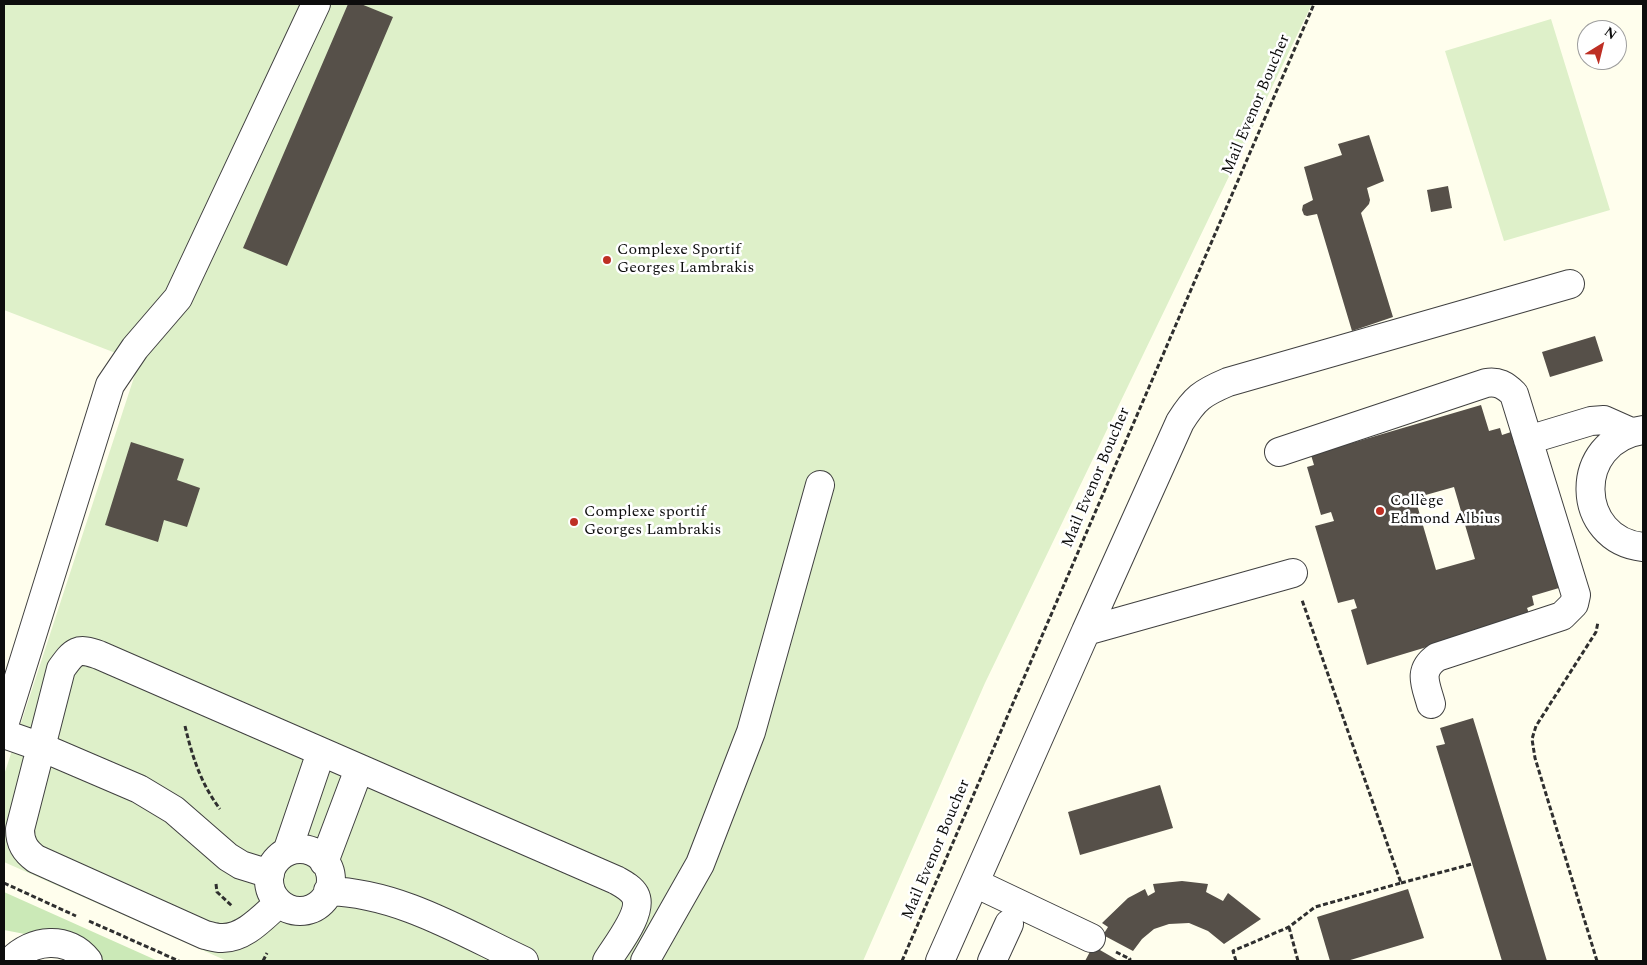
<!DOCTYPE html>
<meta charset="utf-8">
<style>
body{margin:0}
#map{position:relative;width:1647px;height:965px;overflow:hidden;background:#fffeed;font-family:Spectral,serif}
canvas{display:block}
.frame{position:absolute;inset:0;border:5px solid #0d0d0d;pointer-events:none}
.north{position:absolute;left:1577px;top:20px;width:50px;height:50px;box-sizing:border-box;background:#fff;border:1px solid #9e9e9e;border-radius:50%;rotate:36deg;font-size:14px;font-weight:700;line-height:20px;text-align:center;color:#0d0d0d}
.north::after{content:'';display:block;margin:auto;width:18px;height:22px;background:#be2f24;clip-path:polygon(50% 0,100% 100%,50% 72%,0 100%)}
</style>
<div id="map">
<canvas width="1647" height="965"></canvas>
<div class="frame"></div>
<div class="north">N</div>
</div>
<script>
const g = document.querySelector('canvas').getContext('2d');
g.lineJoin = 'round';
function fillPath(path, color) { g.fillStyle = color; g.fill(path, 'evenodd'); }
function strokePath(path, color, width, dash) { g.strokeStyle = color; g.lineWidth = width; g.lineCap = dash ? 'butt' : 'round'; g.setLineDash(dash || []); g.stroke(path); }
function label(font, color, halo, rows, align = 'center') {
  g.font = font + ' Spectral,serif'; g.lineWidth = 5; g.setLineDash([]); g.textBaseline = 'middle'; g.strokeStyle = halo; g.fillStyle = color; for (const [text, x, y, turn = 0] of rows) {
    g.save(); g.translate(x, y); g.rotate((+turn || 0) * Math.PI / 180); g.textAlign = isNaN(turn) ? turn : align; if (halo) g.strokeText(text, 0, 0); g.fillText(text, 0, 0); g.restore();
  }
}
fillPath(new Path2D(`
 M4 892 158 961H100L30 935 4 930Z`), '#cbe9b7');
fillPath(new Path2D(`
 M4 4H1312L985 683 863 961H227L4 862V775L139 362 4 310Z
 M1551 19 1610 210 1504 241 1445 51Z`), '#def0c9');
fillPath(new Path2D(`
 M348 4H361L393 17 287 266 243 248Z
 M1369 135 1384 181 1367 188 1370 200 1369 204 1361 213 1393 317 1352 331 1317 214 1307 216 1304 215 1302 210 1303 205 1313 200 1304 167 1342 155 1338 144Z
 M1448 186 1452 208 1431 212 1427 190Z
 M1595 336 1603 361 1550 377 1542 352Z
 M1481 405 1489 431 1500 428 1502 435 1511 432 1559 588 1532 596 1534 605 1527 608 1530 616 1367 665 1351 610 1357 608 1354 599 1338 603 1315 526 1334 521 1331 512 1321 515 1307 467 1314 465 1311 455ZM1454 487 1475 559 1436 570 1415 498Z
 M131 442 184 459 177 480 200 488 187 527 164 520 158 542 105 525Z
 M1473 718 1547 961H1502L1436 746 1445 744 1440 728Z
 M1160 785 1173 828 1080 855 1068 812Z
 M1182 881 1208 884 1206 892 1223 901 1228 893 1261 919 1224 944 1208 931 1189 923 1169 924 1154 929 1142 939 1133 951 1103 935 1108 927 1102 923 1128 898 1145 889 1148 896 1155 892 1153 884Z
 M1408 889 1424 938 1347 961H1330L1317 917Z
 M1093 946 1119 961H1085Z`), '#565049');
const minor = new Path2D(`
 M1643 430C1571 441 1575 540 1643 547
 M1528 440 1591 421 1604 420 1631 432
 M1279 452 1486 383C1498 381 1505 385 1514 394L1576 595 1574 604 1562 616 1437 657C1417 671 1426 685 1431 704
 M1086 631 1180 422C1195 398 1202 393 1228 382L1570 284
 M4 725 110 385 135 348 178 298 316 4
 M4 734 41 747 139 789 174 810 228 857 241 865 270 874
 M269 880a31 31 0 1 1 62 0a31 31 0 1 1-62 0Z
 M287 852 321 752
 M324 862 359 769
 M975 883 1091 938
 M328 891C399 893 462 932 524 961
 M279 903C263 917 244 939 221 938 216 938 210 936 205 935L36 859C25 851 20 843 20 829L61 669C74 651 77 647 99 655L616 880C623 884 631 888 635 895 644 912 616 946 607 961
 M11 961C32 939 68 935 88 961
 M645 961 700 864 751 732 820 485
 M940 961 1086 631 1293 573
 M992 961 1009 924`);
strokePath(minor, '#404040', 30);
strokePath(new Path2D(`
 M185 726C192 756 201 784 220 809
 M4 883 76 916
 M1401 883 1472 864
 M216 884 217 892 232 906
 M89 921 179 961
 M1289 927 1298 961
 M1116 952 1130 959 1129 961
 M263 961 267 953
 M902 961 1314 4
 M1236 961 1233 951 1289 927 1315 907 1401 883 1302 600
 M1597 961 1535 758 1532 739 1536 726 1596 632 1598 622`), '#2f2f2f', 3, [5, 2.5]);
strokePath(minor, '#fff', 28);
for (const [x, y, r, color] of [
 [607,260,5,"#be2f24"],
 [1380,511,5,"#be2f24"],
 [574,522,5,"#be2f24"]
]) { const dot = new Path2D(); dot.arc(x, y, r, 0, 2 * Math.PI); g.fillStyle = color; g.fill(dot); strokePath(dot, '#fff', 2); }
label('16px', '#0d0d0d', '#fff', [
 ["Mail Evenor Boucher",1257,105,-67],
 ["Mail Evenor Boucher",1097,478,-67],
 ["Mail Evenor Boucher",937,850,-67]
]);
label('16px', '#0d0d0d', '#fff', [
 ["Complexe Sportif",617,251],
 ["Georges Lambrakis",617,269],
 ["Collège",1390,502],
 ["Edmond Albius",1390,520],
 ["Complexe sportif",584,513],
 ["Georges Lambrakis",584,531]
], 'left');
</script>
